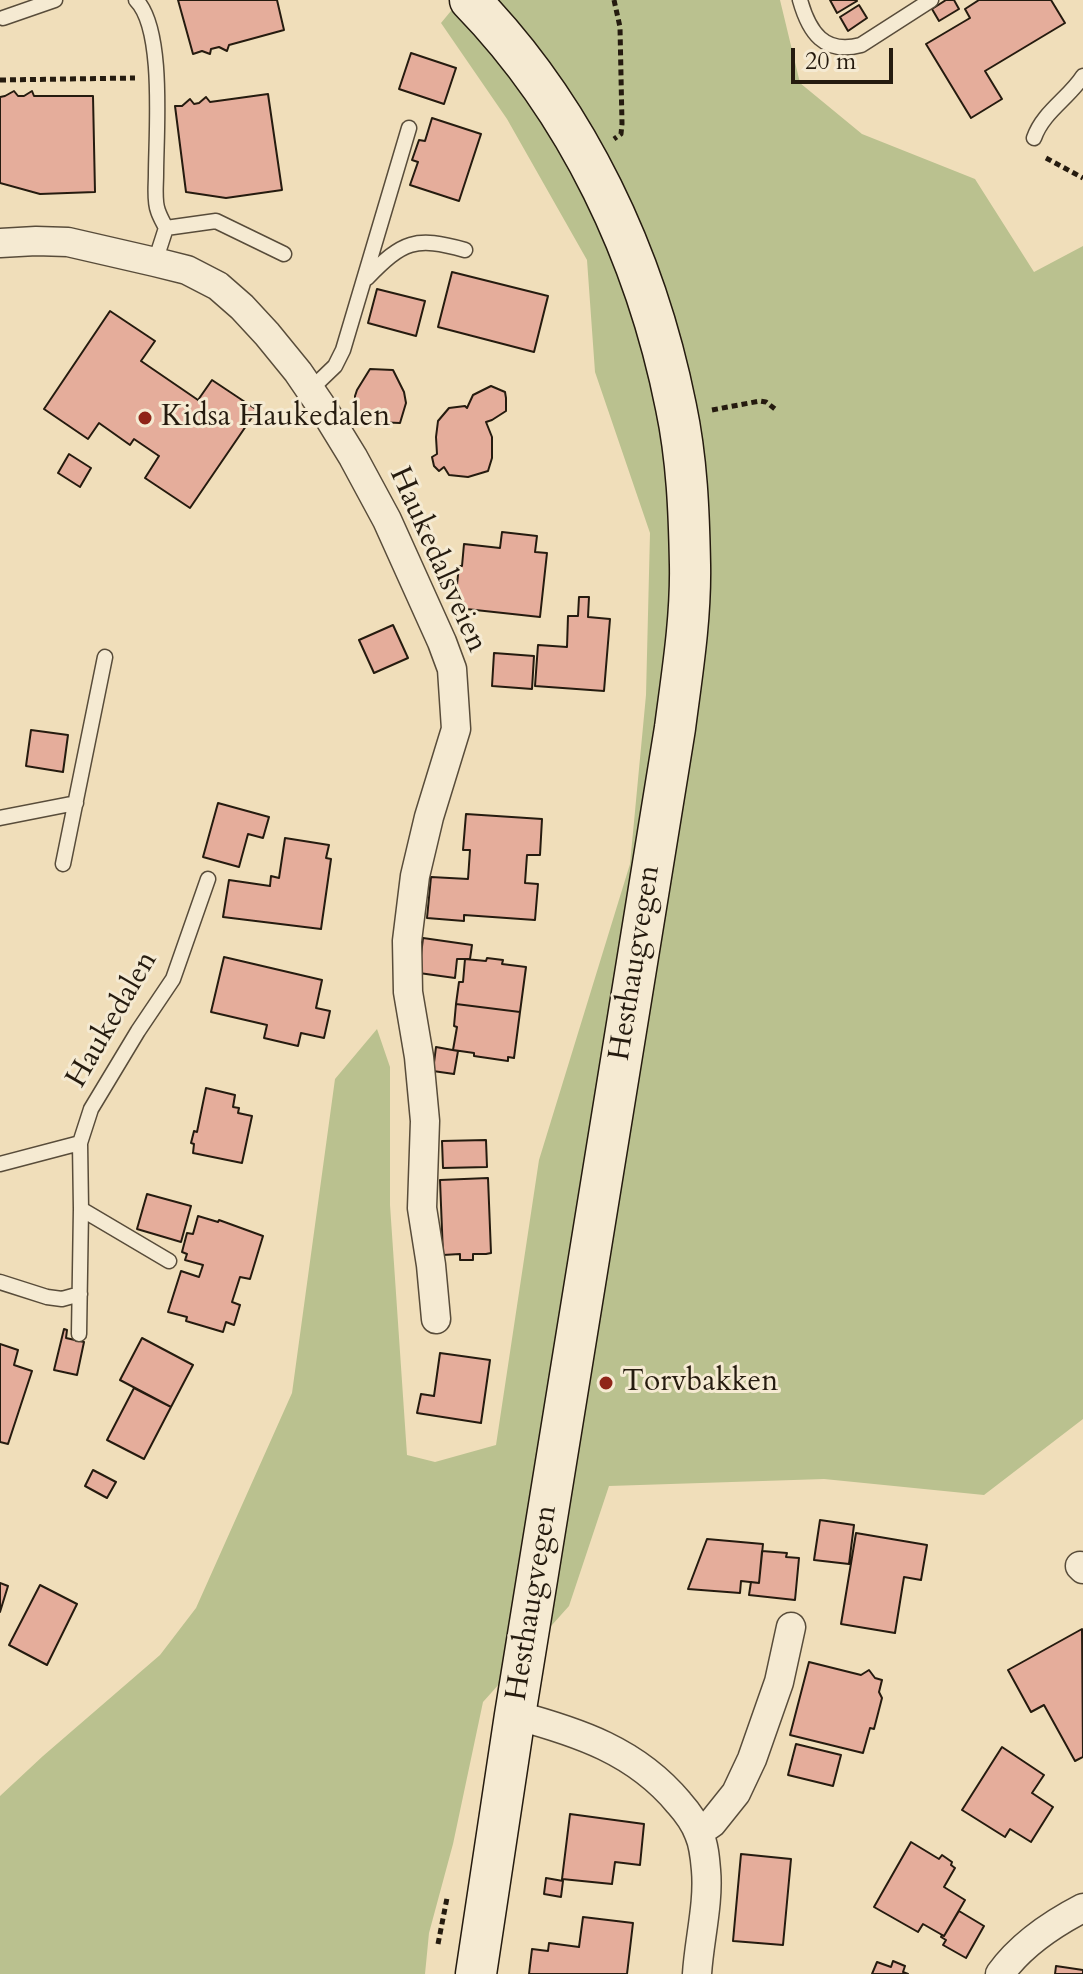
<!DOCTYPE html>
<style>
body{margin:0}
#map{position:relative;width:1083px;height:1974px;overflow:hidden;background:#f0deba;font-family:Cardo,serif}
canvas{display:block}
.scale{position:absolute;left:791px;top:48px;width:102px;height:36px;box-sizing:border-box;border:4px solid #251b0f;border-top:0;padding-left:10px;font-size:24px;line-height:28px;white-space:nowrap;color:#251b0f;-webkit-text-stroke:6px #f5ead2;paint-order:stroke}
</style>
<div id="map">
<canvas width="1083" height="1974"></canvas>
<div class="scale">20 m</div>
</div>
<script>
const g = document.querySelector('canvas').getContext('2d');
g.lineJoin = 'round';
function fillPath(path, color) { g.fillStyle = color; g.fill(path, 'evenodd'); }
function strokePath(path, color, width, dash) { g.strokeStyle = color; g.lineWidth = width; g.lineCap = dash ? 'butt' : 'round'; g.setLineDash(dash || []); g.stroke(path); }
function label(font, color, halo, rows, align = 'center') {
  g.font = font + ' Cardo,serif'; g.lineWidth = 6; g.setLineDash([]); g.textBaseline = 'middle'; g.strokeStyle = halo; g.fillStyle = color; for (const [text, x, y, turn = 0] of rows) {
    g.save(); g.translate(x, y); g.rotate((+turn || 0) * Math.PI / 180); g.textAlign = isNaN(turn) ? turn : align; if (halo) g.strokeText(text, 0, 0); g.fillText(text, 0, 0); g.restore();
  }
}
fillPath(new Path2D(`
 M460 0H780L800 83 862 134 975 179 1034 272 1083 246V1419L984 1495 824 1479 609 1486 569 1606 483 1702 453 1844 429 1933 425 1974H0V1796L43 1756 160 1655 196 1608 292 1393 335 1079 377 1029 390 1067V1205L407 1455 435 1462 496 1445 539 1160 630 864 646 695 650 533 595 372 587 260 507 119 441 23Z`), '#bac18f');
const building = new Path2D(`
 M178 0H277L284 30 229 45 227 51 219 47 211 49 210 54 202 51 193 54Z
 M830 0H856L857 1 837 13Z
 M946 0H954L959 9 939 21 932 9Z
 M979 0H1051L1065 23 985 71 1002 99 971 118 926 44 970 18 965 9Z
 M859 5 867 18 848 31 840 17Z
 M411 53 456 68 444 104 399 89Z
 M14 91 18 96H24L32 91 34 96H93L95 192 40 194 0 183V97L5 96Z
 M268 94 282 190 226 198 186 192 175 106H182L190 99 194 104 199 103 206 97 210 102Z
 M432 118 481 134 459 201 410 185 418 162 412 160 419 140 425 141Z
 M452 272 548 296 534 352 438 327Z
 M377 289 425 301 416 336 368 323Z
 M110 311 155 341 141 361 198 400 212 380 257 410 190 508 145 478 159 456 134 439 130 445 99 423 88 439 44 409Z
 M370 369 393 370 404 392 406 403 400 423 376 422 355 412V396L357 390Z
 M491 386 505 392 506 398V411L492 420 486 422 492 437V458L488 471 468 477 449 475 444 467 439 471 434 466 432 457 437 454 436 437 438 421 449 408 465 406 467 408 473 395Z
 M69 454 91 468 80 487 58 473Z
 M502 532 537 536 535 552 547 553 540 617 457 608 458 603H455L459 566H462L464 544 500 548Z
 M579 597H589L588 617 610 619 604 691 535 686 538 645 567 647 568 616H578Z
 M393 625 408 658 374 673 359 640Z
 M494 653 534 656 532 689 492 686Z
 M31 730 68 735 63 772 26 766Z
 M218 803 269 817 263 838 248 834 239 867 203 857Z
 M466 814 542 819 540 855H527L525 883 538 884 535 920 464 915V921L427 918 431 877 468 879 470 850H463Z
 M285 838 329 845 326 858 331 859 321 929 223 917 229 880 270 886 271 876 279 878Z
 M423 938 472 945 470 959H457L455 978 419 973Z
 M224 957 322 980 316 1008 330 1011 324 1038 301 1033 298 1046 264 1038 267 1025 211 1012Z
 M487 958 503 960 502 964 526 967 520 1012 456 1004 459 982H463L465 959 486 961Z
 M456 1004 520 1012 514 1058 508 1057V1061L474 1056V1053L453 1050 457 1027 454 1026Z
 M436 1047 458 1051 454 1074 433 1071Z
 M206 1088 235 1095 233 1107 239 1108 238 1113 252 1116 242 1163 193 1153 194 1144 191 1143 194 1131 197 1132Z
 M486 1140 487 1167 443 1168 442 1141Z
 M488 1178 491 1253 486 1254H473V1260H460V1254L443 1255 440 1180Z
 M147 1194 191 1206 181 1242 137 1229Z
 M198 1216 218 1222 219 1220 263 1236 250 1279 240 1277 232 1302 240 1305 234 1325 226 1322 223 1332 186 1321 187 1317 168 1312 181 1271 199 1277 203 1265 185 1260 187 1254 182 1252 187 1233 193 1234Z
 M64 1329 67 1330 66 1338 84 1342 77 1375 54 1370Z
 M142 1338 193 1365 171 1407 120 1380Z
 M0 1344 18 1350 14 1365 32 1371 8 1444 0 1442Z
 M440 1353 490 1360 481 1423 417 1413 421 1394 434 1396Z
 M134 1388 171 1407 144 1459 107 1440Z
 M93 1470 116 1482 107 1498 85 1486Z
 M820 1520 854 1525 849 1564 814 1560Z
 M856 1533 927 1545 921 1580 904 1577 895 1633 841 1624Z
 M707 1539 763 1544 759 1583 741 1581 740 1593 688 1589Z
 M762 1551 787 1553 786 1557 799 1558 795 1600 749 1595 751 1582 759 1583Z
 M0 1583 8 1586 0 1612Z
 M40 1585 77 1604 47 1665 9 1645Z
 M1082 1629 1083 1757 1075 1761 1044 1705 1031 1712 1008 1670Z
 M809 1662 861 1675 869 1670 875 1678 882 1680 879 1692 882 1698 874 1729 870 1728 863 1753 790 1735Z
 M796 1744 841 1755 833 1786 788 1775Z
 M1002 1747 1044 1775 1032 1793 1053 1807 1031 1842 1010 1829 1005 1837 962 1810Z
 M570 1814 644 1824 640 1865 615 1862 612 1884 562 1879Z
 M911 1842 939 1859 942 1855 952 1862 951 1865 955 1868 944 1887 965 1900 944 1936 923 1924 918 1932 874 1907Z
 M741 1854 791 1859 783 1945 733 1941Z
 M546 1878 563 1881 561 1897 544 1894Z
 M959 1911 984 1926 966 1958 943 1945 946 1940 941 1937 942 1935 944 1936Z
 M583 1917 633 1923 627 1974H529L532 1949 548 1951 549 1943 579 1947Z
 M893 1961 905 1966 903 1972 908 1974H872L877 1962 891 1967Z
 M1056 1966 1083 1970V1974H1055Z`);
fillPath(building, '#e5ad9b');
strokePath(building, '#251b0f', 2);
const service = new Path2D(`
 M136 0C165 29 156 134 156 174 156 186 154 201 158 211 160 217 163 222 166 228L155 262
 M800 0C809 32 824 55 861 45L931 0
 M3 18 55 0
 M1034 138C1043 112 1069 98 1083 76
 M166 228 216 221 284 254
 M367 278C403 241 415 236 465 250
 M310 390 335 366 343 350 409 128
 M0 818 76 803
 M63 864 105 657
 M0 1164 80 1143 91 1109 138 1031 173 979 208 879
 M81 1209 169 1261
 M0 1282 47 1297 62 1299 80 1294
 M79 1334 81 1209 80 1143`);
const minor = new Path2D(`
 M0 243 36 241 68 242 155 262 187 270 218 286 242 307 267 334 298 372 326 413 353 457 387 520 442 642 452 669 456 729 429 817 415 876 407 941 408 992 419 1057 425 1121 422 1208 431 1265 436 1319
 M1080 1566 1083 1569
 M515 1715C578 1732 636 1751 679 1803 687 1812 695 1823 699 1834 704 1845 705 1858 706 1870 709 1903 699 1941 697 1974
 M699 1832 712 1823 736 1793 752 1759 779 1682 791 1627
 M1000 1974C1020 1946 1052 1924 1083 1908`);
const secondary = new Path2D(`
 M470 0C578 111 646 257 676 407 687 459 689 512 690 565 691 619 682 674 675 728L515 1715 476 1974`);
strokePath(service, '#584c3a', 17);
strokePath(minor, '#584c3a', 31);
strokePath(secondary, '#251b0f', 43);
strokePath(new Path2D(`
 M614 0 620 27 622 124 621 134 614 139
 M0 80 135 78
 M1046 158 1083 178
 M712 410 760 401 766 402 775 409
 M438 1944 447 1898`), '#251b0f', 5, [6, 4]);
strokePath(service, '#f5ead2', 14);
strokePath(minor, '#f5ead2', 28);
strokePath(secondary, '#f5ead2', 40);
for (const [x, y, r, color] of [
 [145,418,8,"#8f2418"],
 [606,1383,8,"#8f2418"]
]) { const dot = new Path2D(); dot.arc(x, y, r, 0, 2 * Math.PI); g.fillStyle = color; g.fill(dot); strokePath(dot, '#f5ead2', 3); }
label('30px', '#251b0f', '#f5ead2', [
 ["Kidsa Haukedalen",161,418],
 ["Torvbakken",622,1383]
], 'left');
label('30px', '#251b0f', '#f5ead2', [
 ["Haukedalsveien",437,560,66],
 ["Hesthaugvegen",636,963,-81],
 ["Haukedalen",113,1020,-60],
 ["Hesthaugvegen",533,1603,-81]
]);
</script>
